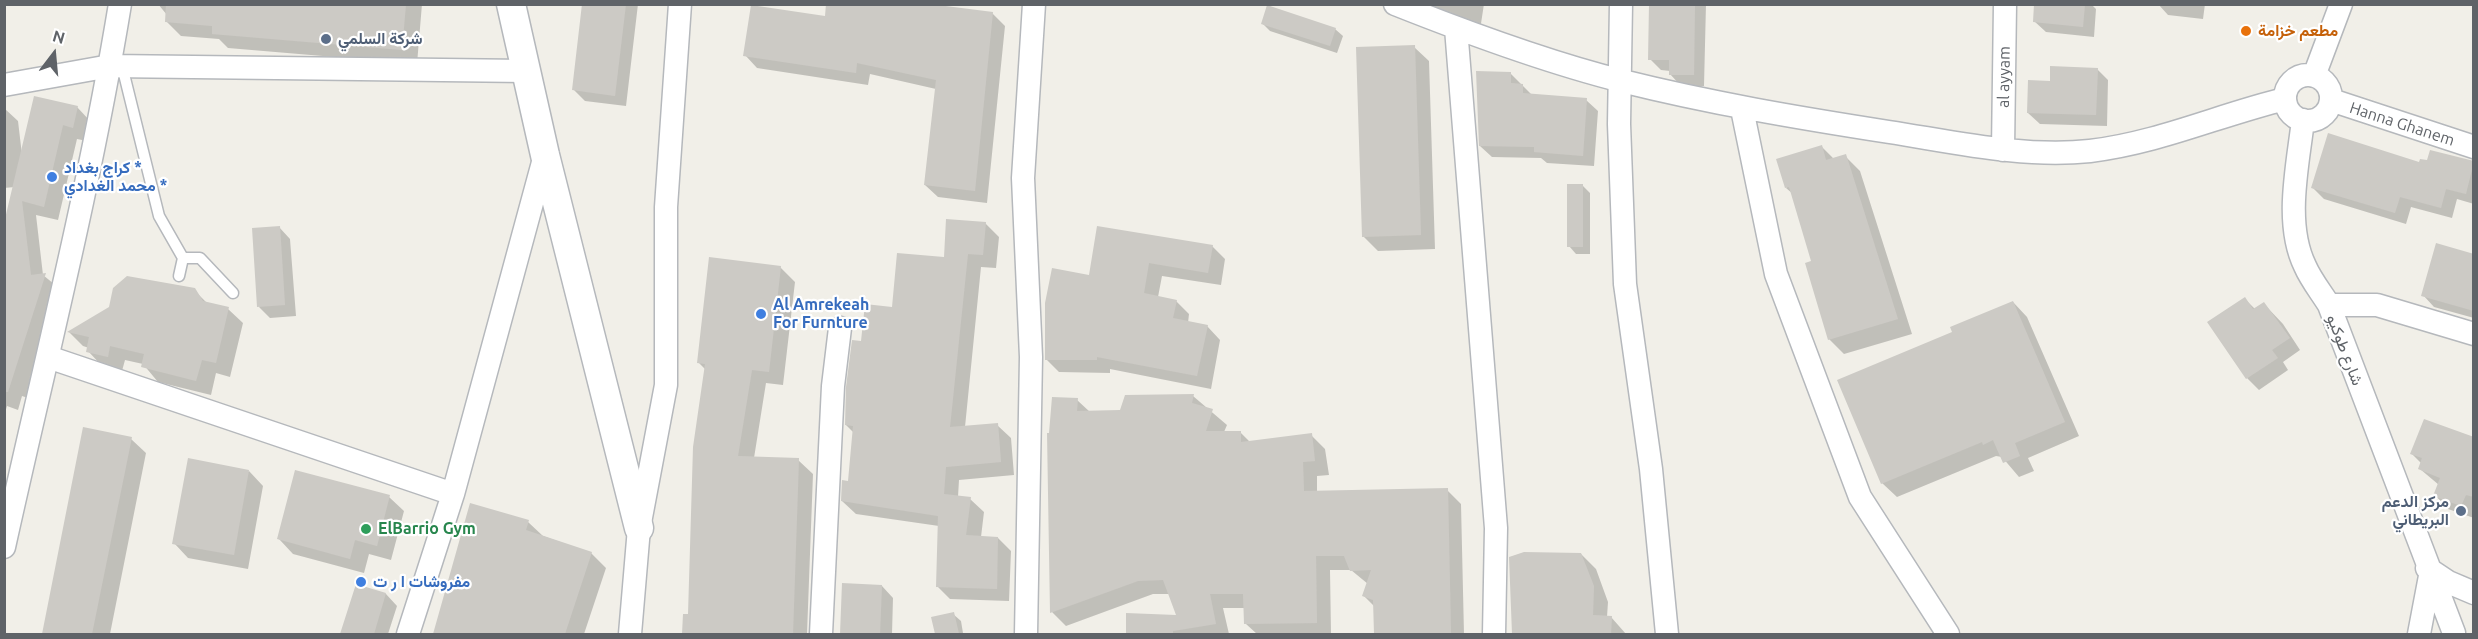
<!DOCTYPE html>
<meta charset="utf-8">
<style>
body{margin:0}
#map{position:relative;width:2478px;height:639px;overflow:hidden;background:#f1efe8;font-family:Ubuntu,sans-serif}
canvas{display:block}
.frame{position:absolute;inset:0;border:6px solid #5f6368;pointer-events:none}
.north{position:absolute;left:24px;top:24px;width:60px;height:60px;-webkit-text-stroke:4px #fff;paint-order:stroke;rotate:16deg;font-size:16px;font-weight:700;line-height:24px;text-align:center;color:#5f6368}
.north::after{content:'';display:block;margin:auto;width:21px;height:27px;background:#5f6368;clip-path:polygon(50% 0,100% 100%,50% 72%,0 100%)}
</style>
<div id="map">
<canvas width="2478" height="639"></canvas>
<div class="frame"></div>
<div class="north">N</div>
</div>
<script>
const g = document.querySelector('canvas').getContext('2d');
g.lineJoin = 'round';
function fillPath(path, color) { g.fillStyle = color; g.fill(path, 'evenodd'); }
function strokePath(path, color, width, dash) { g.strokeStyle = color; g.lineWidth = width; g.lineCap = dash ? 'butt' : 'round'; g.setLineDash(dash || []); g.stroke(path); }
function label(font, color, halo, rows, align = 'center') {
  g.font = font + ' Ubuntu,Vazirmatn,sans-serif'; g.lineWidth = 4.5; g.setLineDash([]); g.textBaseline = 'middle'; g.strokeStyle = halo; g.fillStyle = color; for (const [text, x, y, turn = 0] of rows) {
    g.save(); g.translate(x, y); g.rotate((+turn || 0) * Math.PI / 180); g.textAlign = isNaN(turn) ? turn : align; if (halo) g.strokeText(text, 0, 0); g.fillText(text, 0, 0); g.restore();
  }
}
fillPath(new Path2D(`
 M158 4H422L417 64 228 48 219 39 181 36 166 21 167 15Z
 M584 4H638L626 106 585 101 574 90Z
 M1429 4H1484L1480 30 1465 25 1455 15 1437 12Z
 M1650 4H1706L1704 86H1681L1670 74V71L1661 70 1650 59Z
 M2036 4H2091L2096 9 2094 37 2046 32 2034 21Z
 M2158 4H2205L2203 19 2168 15Z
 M992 13 1005 26 987 203 938 197 925 185 936 89 870 74 868 85 757 68 745 55 826 18Z
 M1262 23 1335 29 1343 36 1337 53 1270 31Z
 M1414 47 1429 61 1435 249 1378 251 1363 236Z
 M2097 69 2108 80 2107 126 2040 124 2028 113 2051 83Z
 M1510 73 1533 96 1586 100 1598 111 1594 166 1547 163 1541 158 1492 157 1480 146Z
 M77 107 91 122 87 141 77 139 58 220 36 215 43 275 60 289 34 400 22 396 18 410 7 406 4 416V220H7L15 187 4 188V108L18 121 22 155Z
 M1822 147 1834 159 1845 156 1860 171 1912 334 1844 354 1829 339 1813 262 1793 194 1786 188Z
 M2474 163V204L2457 199 2452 218 2411 207 2406 224 2324 199 2312 187 2420 164Z
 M1583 186 1590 193V254H1576L1569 246Z
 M985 223 999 237 996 268 981 267 965 427 997 425 1011 438 1014 475 959 480 958 497 970 499 984 512 981 537 998 538 1011 551 1009 601 950 599 937 586 939 526 856 514 842 501 849 482 854 433 846 425 862 342 893 309Z
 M279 227 290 239 296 316 270 318 259 307Z
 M1212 246 1225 259 1221 285 1162 276 1158 297 1176 301 1189 314 1188 323 1207 326 1220 340 1211 389 1110 369V373L1059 372 1046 359 1090 277Z
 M2474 255V318L2434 307 2423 295Z
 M780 267 795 282 783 385 766 383 754 458 798 460 813 474 807 634H684V616H689L706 370 699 363Z
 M194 290 208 304 228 309 243 323 230 377 216 373 211 395 158 382 143 364 125 360 122 371 102 366 88 351 89 348 83 346 69 332Z
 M2245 299 2256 310 2264 304 2283 324 2300 350 2283 362 2288 370 2259 390 2247 378 2209 322Z
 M2013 302 2027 317 2079 436 2028 458 2034 471 2019 477 2002 457 1996 456 1897 497 1882 483 1954 333Z
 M1193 396 1227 425 1224 432H1240L1250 442 1311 435 1325 449 1329 475 1317 476V492L1447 490 1461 504 1464 634H1377L1375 607 1364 596 1368 584 1351 570H1330L1331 634H1257L1246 624 1245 608H1223L1229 634H1127L1128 615 1178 617 1170 594H1153L1066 626 1052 612 1077 400 1090 412H1121Z
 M84 429 131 439 146 453 110 634H43Z
 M2474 439V518L2448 509 2435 495 2439 485 2420 469 2422 464 2412 454Z
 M249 471 263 486 248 569 188 558 174 543Z
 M389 497 404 511 391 560 369 554 364 573 293 554 279 539Z
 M471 505 528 522 543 536 591 553 606 568 584 634H434Z
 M1581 554 1596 569 1608 602 1607 617H1611L1626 634H1513L1510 558Z
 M843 585 882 586 893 598 892 634H842Z
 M357 586 386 594 397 606 388 634H342Z
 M953 614 961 621 963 633 1000 634H937L933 618Z`), '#0003');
fillPath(new Path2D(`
 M166 4H406L402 50 212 34V26L165 22Z
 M582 4H626L615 96 572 90Z
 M826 4H930L993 12 975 191 924 185 936 80 857 63 856 73 743 56 751 5 825 16Z
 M1649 4H1695L1694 75H1669V60H1648Z
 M2034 4H2085L2083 27 2033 22Z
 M1267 5 1336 28 1330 46 1261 24Z
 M1415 45 1421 235 1362 237 1356 47Z
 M2050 66 2098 68 2096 115 2027 113 2028 80 2050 81Z
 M1476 71 1511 72V83L1523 84V93L1587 98 1583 156 1534 152V147L1479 146Z
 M34 96 78 106 73 128 63 125 44 207 22 201 31 275 46 273 8 392H4V223Z
 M2328 133 2419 162 2420 159 2427 160 2430 150 2474 161 2466 194 2446 189 2441 208 2400 197 2395 213 2311 188Z
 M1822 145 1826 160 1846 154 1898 319 1828 340 1805 263 1811 261 1789 187 1785 188 1776 159Z
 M1567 184H1583V247H1567Z
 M946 219 986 222 983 255 968 254 950 427 998 423 1001 462 946 467 944 494 971 497 966 535 998 537 997 589 936 587 938 516 841 501 842 480 848 481 853 426 845 425 846 387 852 340 861 341 865 304 892 307 897 253 944 257Z
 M280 226 285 305 257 307 252 228Z
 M1097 226 1213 245 1208 273 1149 263 1144 293 1177 300 1173 318 1208 325 1197 376 1097 357V360H1045V303L1052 268 1089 275Z
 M2436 243 2474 254V311L2421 296Z
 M709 257 781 266 769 372 752 370 738 456 799 458 793 634H682L683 614H688L693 447 705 364 697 363Z
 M127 276 195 288 203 301 229 307 216 363 202 360 196 381 141 367 144 354 110 346 108 357 86 352 89 337 67 332 109 307 113 288Z
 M2245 297 2253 309 2264 302 2290 338 2272 350 2278 358 2246 379 2207 322Z
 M2013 301 2065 422 2015 443 2020 456 2003 463 1993 440 1983 445 1982 442 1881 484 1837 380 1952 332 1950 327Z
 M1194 394 1192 403 1213 409 1206 431H1241V442L1312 433 1315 461 1303 462 1304 491 1448 488 1451 633 1374 634 1373 600 1362 596 1371 570 1350 571 1344 556H1316L1317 623 1244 624 1243 594H1210L1216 624 1173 631V634H1126V613L1176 615 1163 580 1138 581 1050 613 1047 433H1049L1052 397 1078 398 1077 411 1120 410 1125 395Z
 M2424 419 2474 437V497L2466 495 2461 506 2433 496 2440 478 2418 469 2422 458 2410 454Z
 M83 427 132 437 92 634H42Z
 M188 458 249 470 234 555 172 544Z
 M295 470 390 495 377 546 355 540 350 559 277 539Z
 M470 503 529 520 526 530 592 552 565 634H433Z
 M1524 552 1581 553 1594 586 1593 615 1612 616 1611 634H1512L1509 557Z
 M842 583 882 585 880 634H840Z
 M356 584 386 593 374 634H340Z
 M954 612 959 634H935L931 617Z`), '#cccac5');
const service = new Path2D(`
 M122 66 159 216 183 258 179 276
 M183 258H200L233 293`);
const minor = new Path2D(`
 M1395 4C1468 33 1546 62 1622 81 1710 103 1799 118 1889 132 1954 142 2023 158 2090 151 2158 143 2219 115 2285 99
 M1621 4 1619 124 1625 284 1651 469 1667 634
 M1456 28 1496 528 1494 634
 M2285 98a23 23 0 1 1 46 0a23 23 0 1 1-46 0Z
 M2314 76 2341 4
 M4 85 110 66 526 71
 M2331 100 2474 147
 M1742 109 1776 274 1860 497 1948 634
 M2303 120C2298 165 2284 223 2305 266 2311 280 2321 292 2329 305L2454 633
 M2003 150 2005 4
 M2329 305H2377L2474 334
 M48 357 453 494
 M4 547C44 366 90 187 120 4
 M2427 568 2448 582 2474 593
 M408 634 453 494 545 155
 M630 634 639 528 666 385V207L680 4
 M821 634 833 386 840 328
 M1026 634 1031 357 1023 178 1034 4
 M2419 634 2430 576`);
const tertiary = new Path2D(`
 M511 4 545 155 639 528`);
strokePath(service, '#b5b8bc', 13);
strokePath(minor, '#b5b8bc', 25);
strokePath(tertiary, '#b5b8bc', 31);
strokePath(service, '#fff', 10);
strokePath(minor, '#fff', 22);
strokePath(tertiary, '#fff', 28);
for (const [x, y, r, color] of [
 [2246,31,6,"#e8710a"],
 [326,39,6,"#5c6f8a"],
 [52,177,6,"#3f7fe0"],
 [761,314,6,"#3f7fe0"],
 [2461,511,6,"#5c6f8a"],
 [366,529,6,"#2e9e5b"],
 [361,582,6,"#3f7fe0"]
]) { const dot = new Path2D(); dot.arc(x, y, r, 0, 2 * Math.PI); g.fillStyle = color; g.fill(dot); strokePath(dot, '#fff', 2); }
label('bold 16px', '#c56008', '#fff', [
 ["مطعم خزامة",2258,31]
], 'left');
label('bold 16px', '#4e5e75', '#fff', [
 ["شركة السلمي",338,39],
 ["مركز الدعم",2449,502,"right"],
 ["البريطاني",2449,520,"right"]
], 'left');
label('16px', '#5f6368', '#fff', [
 ["al ayyam",2004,77,-89],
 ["Hanna Ghanem",2402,124,18],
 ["شارع طوكيو",2345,350,69]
]);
label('bold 16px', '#366cbe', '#fff', [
 ["كراج بغداد *",64,168],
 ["محمد الغدادي *",64,186],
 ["Al Amrekeah",773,305],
 ["For Furnture",773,323],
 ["مفروشات ا ر ت",373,582]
], 'left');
label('bold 16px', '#27864d', '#fff', [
 ["ElBarrio Gym",378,529]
], 'left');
</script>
